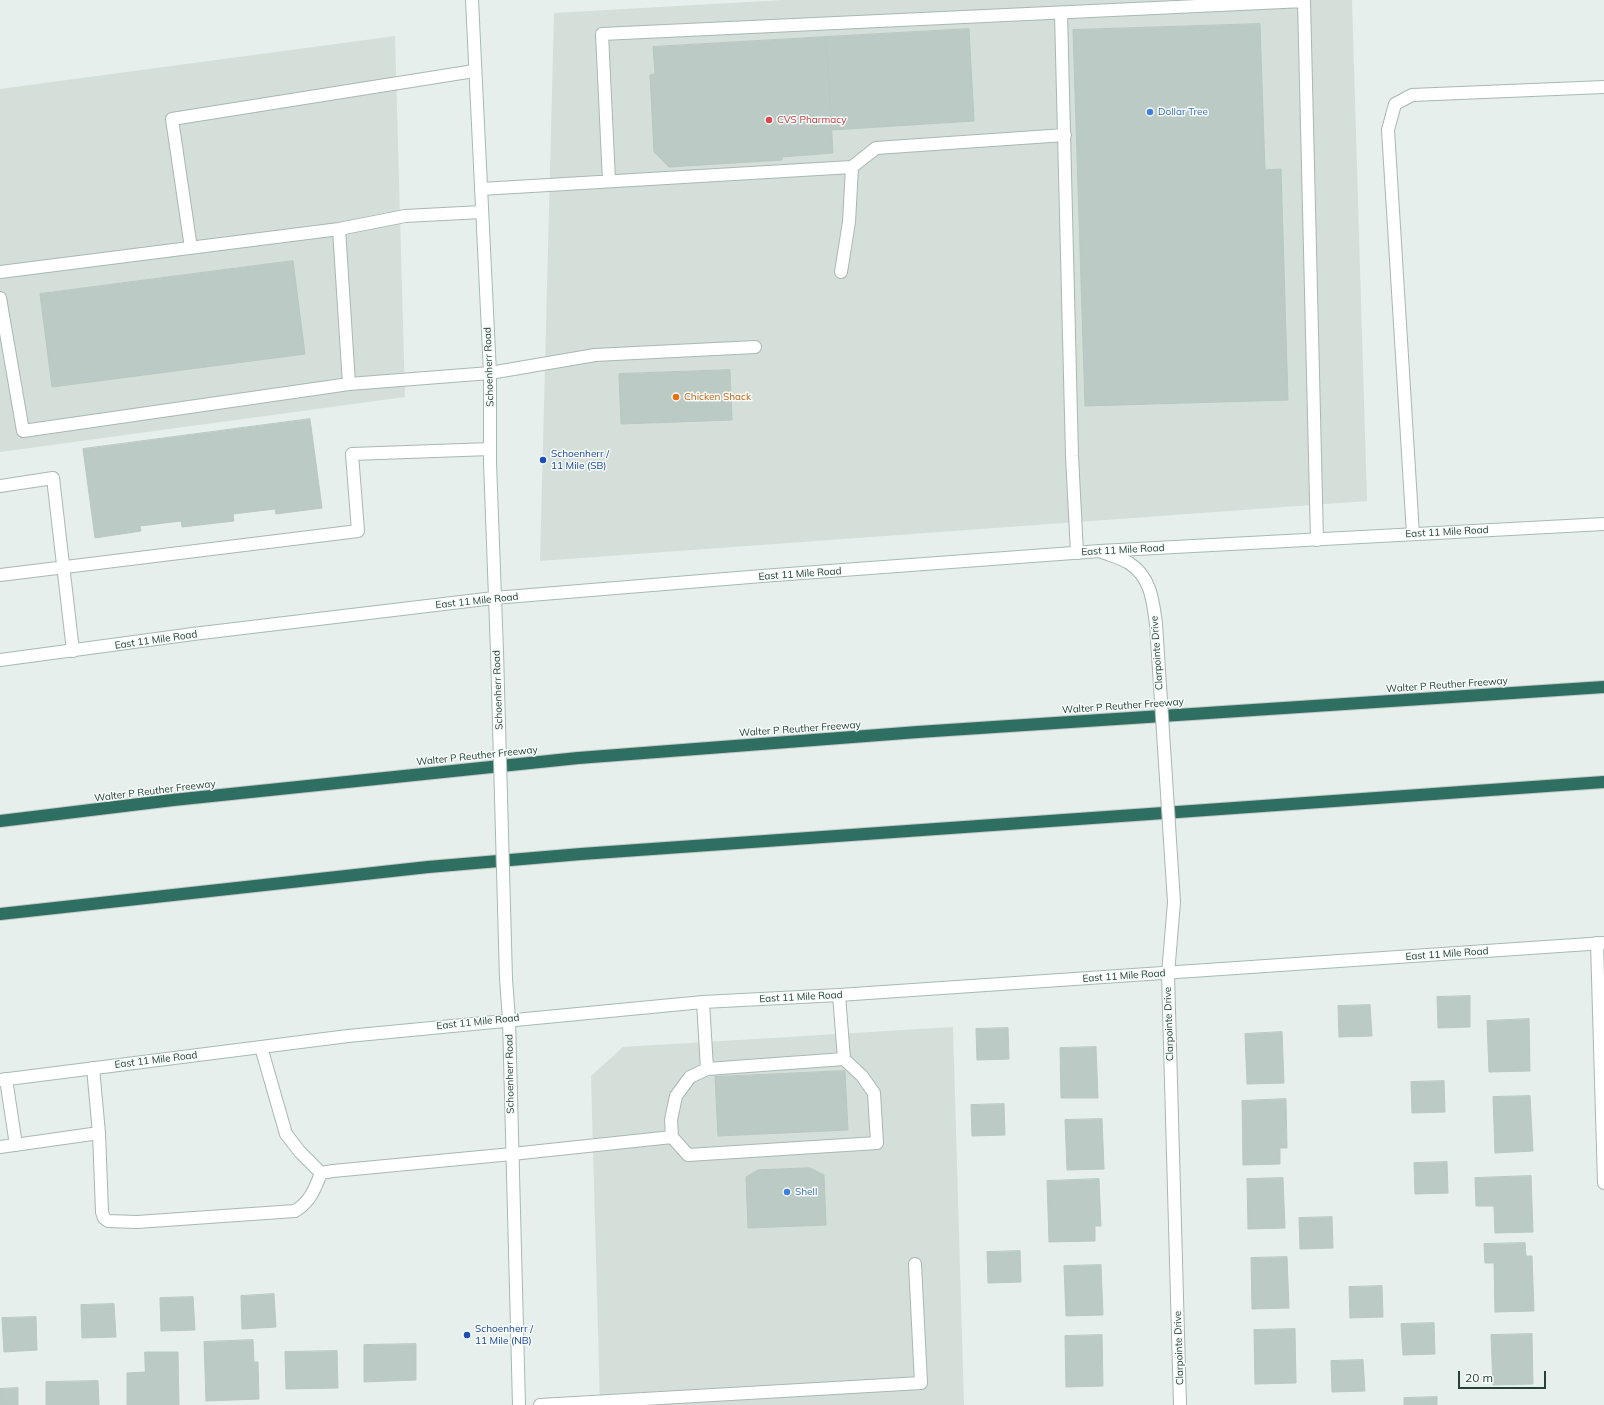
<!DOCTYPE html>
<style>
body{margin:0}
#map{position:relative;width:1604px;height:1405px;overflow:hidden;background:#e6efeb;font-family:Mulish,sans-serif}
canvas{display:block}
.scale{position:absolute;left:1458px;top:1371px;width:88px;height:18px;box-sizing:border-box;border:2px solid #24423a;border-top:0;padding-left:5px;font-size:12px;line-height:14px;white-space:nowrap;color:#24423a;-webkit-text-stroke:3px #f7fbf9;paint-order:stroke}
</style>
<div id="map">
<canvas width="1604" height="1405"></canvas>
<div class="scale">20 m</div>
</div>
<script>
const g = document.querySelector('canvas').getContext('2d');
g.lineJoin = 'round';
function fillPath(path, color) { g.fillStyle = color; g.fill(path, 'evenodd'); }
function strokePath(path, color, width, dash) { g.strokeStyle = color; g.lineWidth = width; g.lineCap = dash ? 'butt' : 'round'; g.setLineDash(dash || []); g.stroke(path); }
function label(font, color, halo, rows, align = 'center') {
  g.font = font + ' Mulish,sans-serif'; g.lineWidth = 3; g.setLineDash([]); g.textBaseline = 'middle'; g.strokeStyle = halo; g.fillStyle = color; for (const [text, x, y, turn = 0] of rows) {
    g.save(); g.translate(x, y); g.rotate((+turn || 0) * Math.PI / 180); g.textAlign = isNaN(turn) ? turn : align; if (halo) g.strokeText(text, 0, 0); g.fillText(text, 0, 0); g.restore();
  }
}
fillPath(new Path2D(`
 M784 0H1352L1367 501 540 561 554 13Z
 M395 36 405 397 0 452V89Z
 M953 1027 964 1405H600L591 1076 623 1047Z`), '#d4dfda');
const building = new Path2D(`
 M1260 24 1265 170 1281 169 1288 400 1085 406 1073 30Z
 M969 29 974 121 832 130 826 37Z
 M826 37 833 153 782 157V160L669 167 654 152 650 75 655 74 653 47Z
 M293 261 305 354 52 387 40 294Z
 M730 370 732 420 621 424 619 374Z
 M310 419 322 508 276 514 275 509 233 514 234 521 182 527 181 521 140 526 141 531 95 538 83 449Z
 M1470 996V1027L1438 1028 1437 997Z
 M1370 1005 1372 1036 1339 1037 1338 1006Z
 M1529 1019 1530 1071 1489 1072 1487 1021Z
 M1008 1028 1009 1059 977 1060 976 1029Z
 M1282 1032 1284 1083 1247 1084 1245 1034Z
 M1096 1047 1098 1098H1061L1060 1048Z
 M845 1071 848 1130 718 1136 715 1077Z
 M1444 1081 1445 1112 1412 1113 1411 1082Z
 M1530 1096 1533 1151 1495 1153 1493 1097Z
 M1286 1099 1287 1148H1280V1164L1243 1165 1242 1101Z
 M1004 1104 1005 1135 972 1136 971 1105Z
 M1102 1119 1104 1169 1067 1170 1065 1120Z
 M1447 1162 1448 1193 1415 1194 1414 1163Z
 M810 1168 824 1175 826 1225 748 1228 746 1177 758 1170Z
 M1531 1176 1533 1232 1495 1233 1494 1206H1476L1475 1178Z
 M1283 1178 1285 1228 1248 1229 1247 1179Z
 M1099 1179 1101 1226H1095V1241L1049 1242 1047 1181Z
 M1332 1217 1333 1248 1300 1249 1299 1218Z
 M1525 1243 1526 1256H1532L1534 1311 1495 1312 1494 1263H1485L1484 1244Z
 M1020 1251 1021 1282 988 1283 987 1252Z
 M1287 1257 1289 1308 1252 1309 1251 1258Z
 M1101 1265 1103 1315 1066 1316 1064 1266Z
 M1382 1286 1383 1317 1350 1318 1349 1287Z
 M274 1294 276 1327 242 1329 241 1296Z
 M193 1297 195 1330 161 1331 160 1298Z
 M114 1304 116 1337 82 1338 81 1305Z
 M36 1317 37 1350 4 1352 2 1318Z
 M1434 1323 1435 1354 1403 1355 1401 1324Z
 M1295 1329 1296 1383 1255 1384 1254 1330Z
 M1532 1334 1533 1384 1493 1385 1491 1335Z
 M1102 1335 1103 1386 1066 1387 1065 1336Z
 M253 1340 254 1362H258L259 1399 206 1401 204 1342Z
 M416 1344V1380L364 1382V1345Z
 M337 1351 338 1388 286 1389 285 1352Z
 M145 1352H178L179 1405H127V1373L145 1372Z
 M1363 1360 1365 1391 1332 1392 1331 1361Z
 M98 1381 99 1405H46V1382Z
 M18 1388V1405H0V1389Z
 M1437 1397V1405H1404V1398Z`);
fillPath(building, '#bbcac4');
strokePath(building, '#b8c9c2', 1);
const lane = new Path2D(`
 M1061 13 1072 456 1077 553
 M609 181 602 34 1304 1 1317 540
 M481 189 852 167
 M339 229 349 384
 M191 248 172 119 474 71
 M0 272 339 229 405 216 482 212
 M841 272 849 222 852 167 876 148 1065 135
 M0 298 23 431 349 384 490 373 595 355 755 347
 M0 486 53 478 73 651
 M1413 534 1388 130 1395 104 1412 95 1604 87
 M0 575 358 531 352 454 490 449
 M703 1002 707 1069 844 1059 839 995
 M261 1047 286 1134 300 1152 321 1173
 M6 1079 16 1145
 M99 1133 102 1212 104 1218 108 1221 137 1222 295 1211C310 1202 315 1189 321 1173L333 1171 512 1154 672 1137 688 1155 877 1143 874 1093 862 1076 844 1059
 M672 1137 671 1120 676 1096 690 1077 707 1069
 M0 1147 99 1133 93 1068
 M540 1405 921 1383 915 1264`);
const street = new Path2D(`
 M1100 551C1109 555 1121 558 1129 563 1151 577 1153 601 1156 624
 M1174 902 1168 974 1180 1405
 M1597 943 1604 1183`);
const secondary = new Path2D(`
 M472 0 490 373V462L497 652
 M0 660 193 634 494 598 762 576 1100 551 1604 524
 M506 979 509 1019 519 1405
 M0 1080 348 1036 703 1002 839 995 1604 943`);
const highway = new Path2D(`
 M0 821 173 800 578 758 918 732 1604 687
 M0 914 428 867 581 854 1604 782`);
strokePath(lane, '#a8b8b2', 14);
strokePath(street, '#a8b8b2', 14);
strokePath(secondary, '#a4bbb3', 14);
strokePath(highway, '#c2cac8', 14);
strokePath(lane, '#fff', 12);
strokePath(street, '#fff', 12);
strokePath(secondary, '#fff', 12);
strokePath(highway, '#2f6f62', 12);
const streetBridge = new Path2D(`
 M1156 624 1174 902`);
const secondaryBridge = new Path2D(`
 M497 652 506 979`);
strokePath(streetBridge, '#a8b8b2', 14, []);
strokePath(secondaryBridge, '#a4bbb3', 14, []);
strokePath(streetBridge, '#fff', 12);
strokePath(secondaryBridge, '#fff', 12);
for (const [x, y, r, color] of [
 [1150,112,4,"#3f7fe0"],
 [769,120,4,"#e0444e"],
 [676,397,4,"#e8710a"],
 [543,460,4,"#1a4fb4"],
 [787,1192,4,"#3f7fe0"],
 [467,1335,4,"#1a4fb4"]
]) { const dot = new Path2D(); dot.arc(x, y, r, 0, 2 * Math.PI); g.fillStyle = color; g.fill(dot); strokePath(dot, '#f7fbf9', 1.5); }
label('10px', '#366cbe', '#f7fbf9', [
 ["Dollar Tree",1158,112],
 ["Shell",795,1192]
], 'left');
label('10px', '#be3a42', '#f7fbf9', [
 ["CVS Pharmacy",777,120]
], 'left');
label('10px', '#24423a', '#f7fbf9', [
 ["Schoenherr Road",489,367,-92],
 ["East 11 Mile Road",1447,532,-3],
 ["East 11 Mile Road",1123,550,-3],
 ["East 11 Mile Road",800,574,-4],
 ["East 11 Mile Road",477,601,-6],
 ["East 11 Mile Road",156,640,-8],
 ["Clarpointe Drive",1157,653,-94],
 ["Walter P Reuther Freeway",1447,685,-4],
 ["Schoenherr Road",498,690,-92],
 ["Walter P Reuther Freeway",1123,706,-4],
 ["Walter P Reuther Freeway",800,729,-4],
 ["Walter P Reuther Freeway",477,756,-6],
 ["Walter P Reuther Freeway",155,791,-7],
 ["East 11 Mile Road",1447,954,-4],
 ["East 11 Mile Road",1124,976,-4],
 ["East 11 Mile Road",801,997,-3],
 ["East 11 Mile Road",478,1022,-6],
 ["Clarpointe Drive",1169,1024,-92],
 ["East 11 Mile Road",156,1060,-7],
 ["Schoenherr Road",510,1074,-91],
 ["Clarpointe Drive",1179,1348,-92]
]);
label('10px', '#c56008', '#f7fbf9', [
 ["Chicken Shack",684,397]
], 'left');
label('10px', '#164399', '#f7fbf9', [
 ["Schoenherr /",551,454],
 ["11 Mile (SB)",551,466],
 ["Schoenherr /",475,1329],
 ["11 Mile (NB)",475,1341]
], 'left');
</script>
